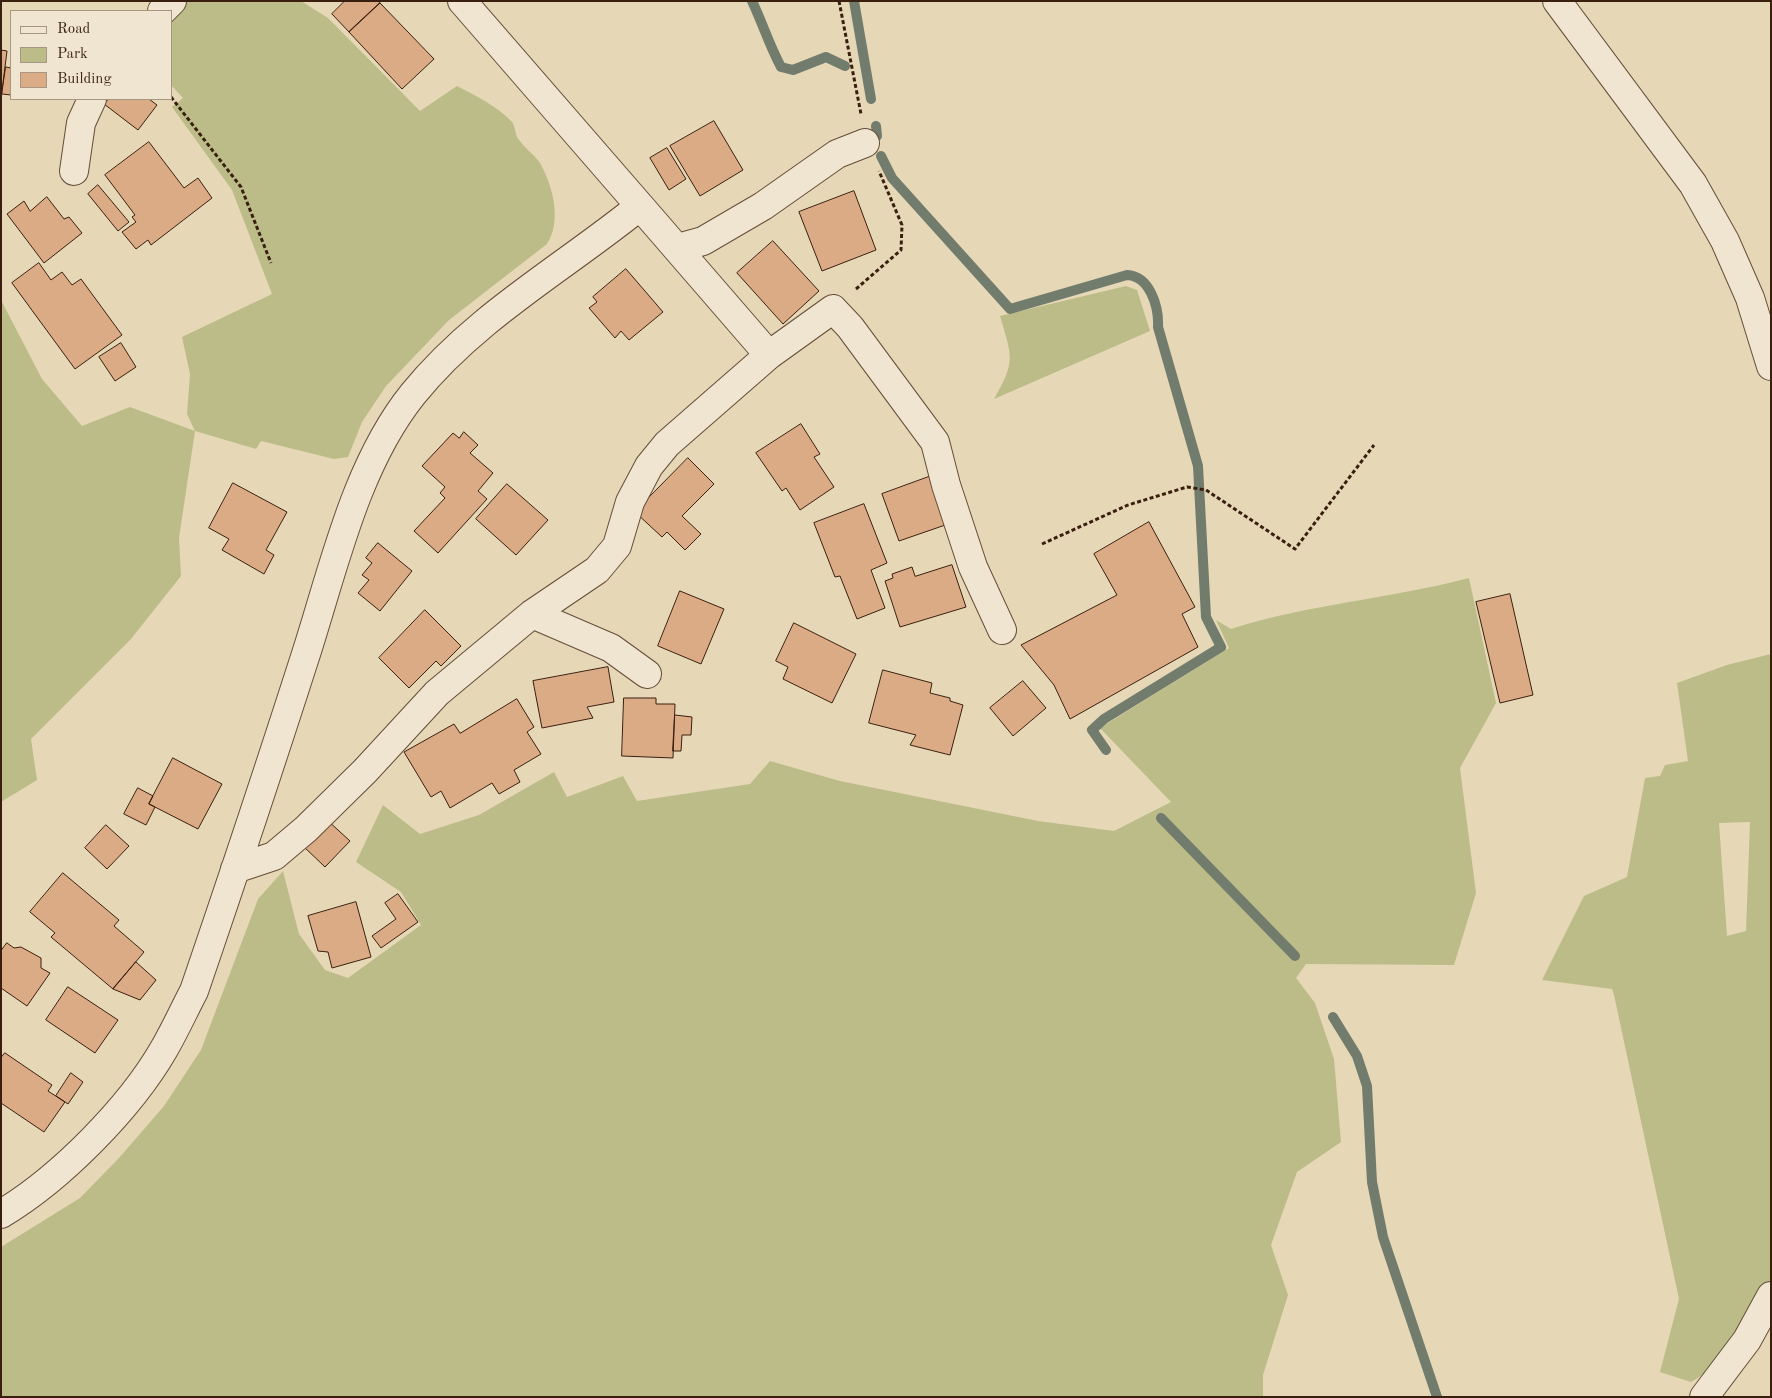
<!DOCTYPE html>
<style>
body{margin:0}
#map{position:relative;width:1772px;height:1398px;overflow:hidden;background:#e6d7b6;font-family:"Old Standard TT",serif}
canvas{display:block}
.frame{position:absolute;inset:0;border:2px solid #3a1f0f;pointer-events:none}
.legend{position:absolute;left:10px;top:10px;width:162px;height:90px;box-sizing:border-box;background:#efe5d0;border:1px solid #a79683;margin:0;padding:6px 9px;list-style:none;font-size:15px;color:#3a1f0f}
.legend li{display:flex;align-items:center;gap:10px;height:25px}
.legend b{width:25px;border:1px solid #a79683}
</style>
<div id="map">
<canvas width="1772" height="1398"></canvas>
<div class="frame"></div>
<ul class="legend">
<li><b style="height:6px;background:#efe5d0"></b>Road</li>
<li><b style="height:14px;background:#bcbc89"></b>Park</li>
<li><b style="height:14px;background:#dbab86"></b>Building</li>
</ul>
</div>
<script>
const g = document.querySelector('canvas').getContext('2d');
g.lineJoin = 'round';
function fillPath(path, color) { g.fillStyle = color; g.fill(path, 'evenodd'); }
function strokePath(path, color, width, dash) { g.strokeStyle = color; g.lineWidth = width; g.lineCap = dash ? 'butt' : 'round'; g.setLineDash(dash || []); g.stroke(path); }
fillPath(new Path2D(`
 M179 1H301L328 18 420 111 457 86C476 96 497 106 512 122 515 126 515 132 517 137 523 147 534 154 540 163 553 186 562 221 547 244L449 320 386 386 362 422 348 457 334 459 261 441 256 449 195 431 179 538 181 576 131 639 31 739 37 780 1 802V300L42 379 82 426 130 407 195 431 187 414 190 374 182 337 272 294 232 190 172 107 183 98 171 85V11Z
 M1126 286 1137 290 1150 331 994 399C1016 361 1012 357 1000 316Z
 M1469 578 1496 703 1460 768 1476 893 1454 965 1306 964 1296 978 1315 1003 1334 1059 1341 1142 1297 1172 1271 1245 1288 1295 1263 1375V1397H1V1247L80 1198 119 1158 164 1106 201 1050 258 899 283 871 299 934 325 970 348 978 421 925 401 892 356 862 383 805 420 834 479 815 554 772 567 797 623 776 637 801 750 784 770 761 840 781 1038 821 1114 831 1171 802 1100 728 1229 648 1216 620 1231 629C1308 604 1390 599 1469 578Z
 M1771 654V1279C1747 1322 1736 1357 1691 1382L1660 1372 1679 1299 1614 995 1612 989 1542 980 1584 896 1627 877 1645 778 1660 776 1665 765 1688 761 1677 683 1727 665ZM1750 822 1746 931 1727 936 1719 823Z`), '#bcbc89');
strokePath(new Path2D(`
 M752 1C763 24 769 45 781 67L793 70 826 57 845 66
 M854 1 871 99
 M876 126 877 136
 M881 156 892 178 1010 309 1127 275C1150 276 1159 307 1158 327L1198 466 1206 617 1221 647 1104 719 1092 730 1106 750
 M1161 818 1295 956
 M1333 1017 1357 1056 1367 1086 1372 1182 1383 1237 1437 1397`), '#717c6d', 10);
const building = new Path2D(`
 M345 1H379L380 3 349 32 332 14Z
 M380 3 434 59 402 89 349 32Z
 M1 50 7 51 1 99Z
 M6 67 11 68V95L2 94Z
 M109 99H149L157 105 138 130 104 104Z
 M714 121 743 170 700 196 670 146Z
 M149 142 184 188 198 178 212 198 151 245 148 240 136 249 122 232 136 222 132 217 135 215 105 175Z
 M667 148 686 179 669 190 650 158Z
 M98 185 129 222 118 231 88 194Z
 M854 191 876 250 822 271 799 212Z
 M47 197 64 219 69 217 82 233 44 263 7 214 24 201 30 211Z
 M773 241 819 291 783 324 737 273Z
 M39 263 51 280 62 272 72 285 81 279 122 335 75 369 12 283Z
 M626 269 663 312 629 340 621 331 615 338 589 308 597 302 593 297Z
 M121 343 136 367 115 381 99 357Z
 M801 424 820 454 814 457 834 487 800 510 786 488 782 491 756 453Z
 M464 432 478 445 470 453 493 473 478 491 487 499 438 553 414 531 445 498 440 493 445 487 422 466 453 433 459 438Z
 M688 458 714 484 682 516 701 534 685 550 667 532 662 537 635 512Z
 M934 475 951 523 899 541 882 494Z
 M233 483 287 512 266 550 274 555 264 574 222 550 229 539 209 528Z
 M507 484 548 520 516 555 476 519Z
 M864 504 887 563 871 570 885 608 857 619 840 576 835 577 814 523Z
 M1149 522 1195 607 1182 614 1198 647 1070 719 1054 685 1021 645 1117 595 1094 554Z
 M378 543 412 571 380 611 358 593 369 580 362 575 372 563 366 558Z
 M952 565 966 607 900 627 885 581 893 578 892 574 912 567 915 576Z
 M680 591 724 609 701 664 658 646Z
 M1510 594 1533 695 1500 703 1476 602Z
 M425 610 461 646 441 666 436 661 409 688 379 658Z
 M794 623 856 654 832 703 783 679 788 667 776 661Z
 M608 667 614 702 587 707 593 718 542 728 533 681Z
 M883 670 932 683 930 693 950 698V701L963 705 950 755 910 745 916 735 869 723Z
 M1023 681 1046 708 1013 736 990 708Z
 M624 698H656V704H675L673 758 622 756Z
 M517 699 534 727 527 732 541 754 514 770 520 782 499 794 492 783 450 808 441 791 431 797 404 752 454 724 460 733Z
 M675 715 692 717 691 735H682L681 751H673Z
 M173 758 222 784 198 829 149 804Z
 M138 788 153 796 149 804 155 807 146 825 124 814Z
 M326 819 350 841 325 867 302 845Z
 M106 825 129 846 107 869 85 848Z
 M63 873 119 920 114 926 144 952 113 989 51 937 55 933 30 912Z
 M398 894 418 922 381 948 372 936 396 919 385 903Z
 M356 902 371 957 332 968 328 952 318 951 308 916Z
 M7 943 14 948 21 947 41 958V968L50 973 27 1006 1 988V951Z
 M136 962 156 980 140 1000 113 989Z
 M68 987 118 1020 95 1053 46 1020Z
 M5 1053 52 1085 48 1091 65 1102 44 1132 1 1103V1058Z
 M71 1073 83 1082 68 1104 56 1096Z`);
fillPath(building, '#dbab86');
strokePath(building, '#3a1f0f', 1);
const minor = new Path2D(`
 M1557 1 1693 184 1725 241 1750 298 1771 366
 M162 11 172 1
 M74 171 81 123 92 99
 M640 206 769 355
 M678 248 703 241 763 206 837 154 865 143
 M532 614 611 648 647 674
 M235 869 274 856 306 829 365 771 437 693 532 614 597 570 617 546 630 502 649 466 667 444 769 355 833 309 850 327 935 442 946 485 973 567 1002 630
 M1 1214C60 1179 130 1108 164 1049 175 1030 184 1010 194 991 232 880 269 769 305 657 333 571 355 466 413 394 475 317 565 267 640 206L462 1
 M1704 1397 1747 1340 1771 1296`);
strokePath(minor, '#654d39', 30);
strokePath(new Path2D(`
 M839 1 861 114
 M171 97 241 187 271 263
 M856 289 901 250 902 225 879 171
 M1042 544 1128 505 1187 487 1206 490 1295 549 1374 445`), '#3a1f0f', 3, [4, 2.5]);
strokePath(minor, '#efe5d0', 28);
</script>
